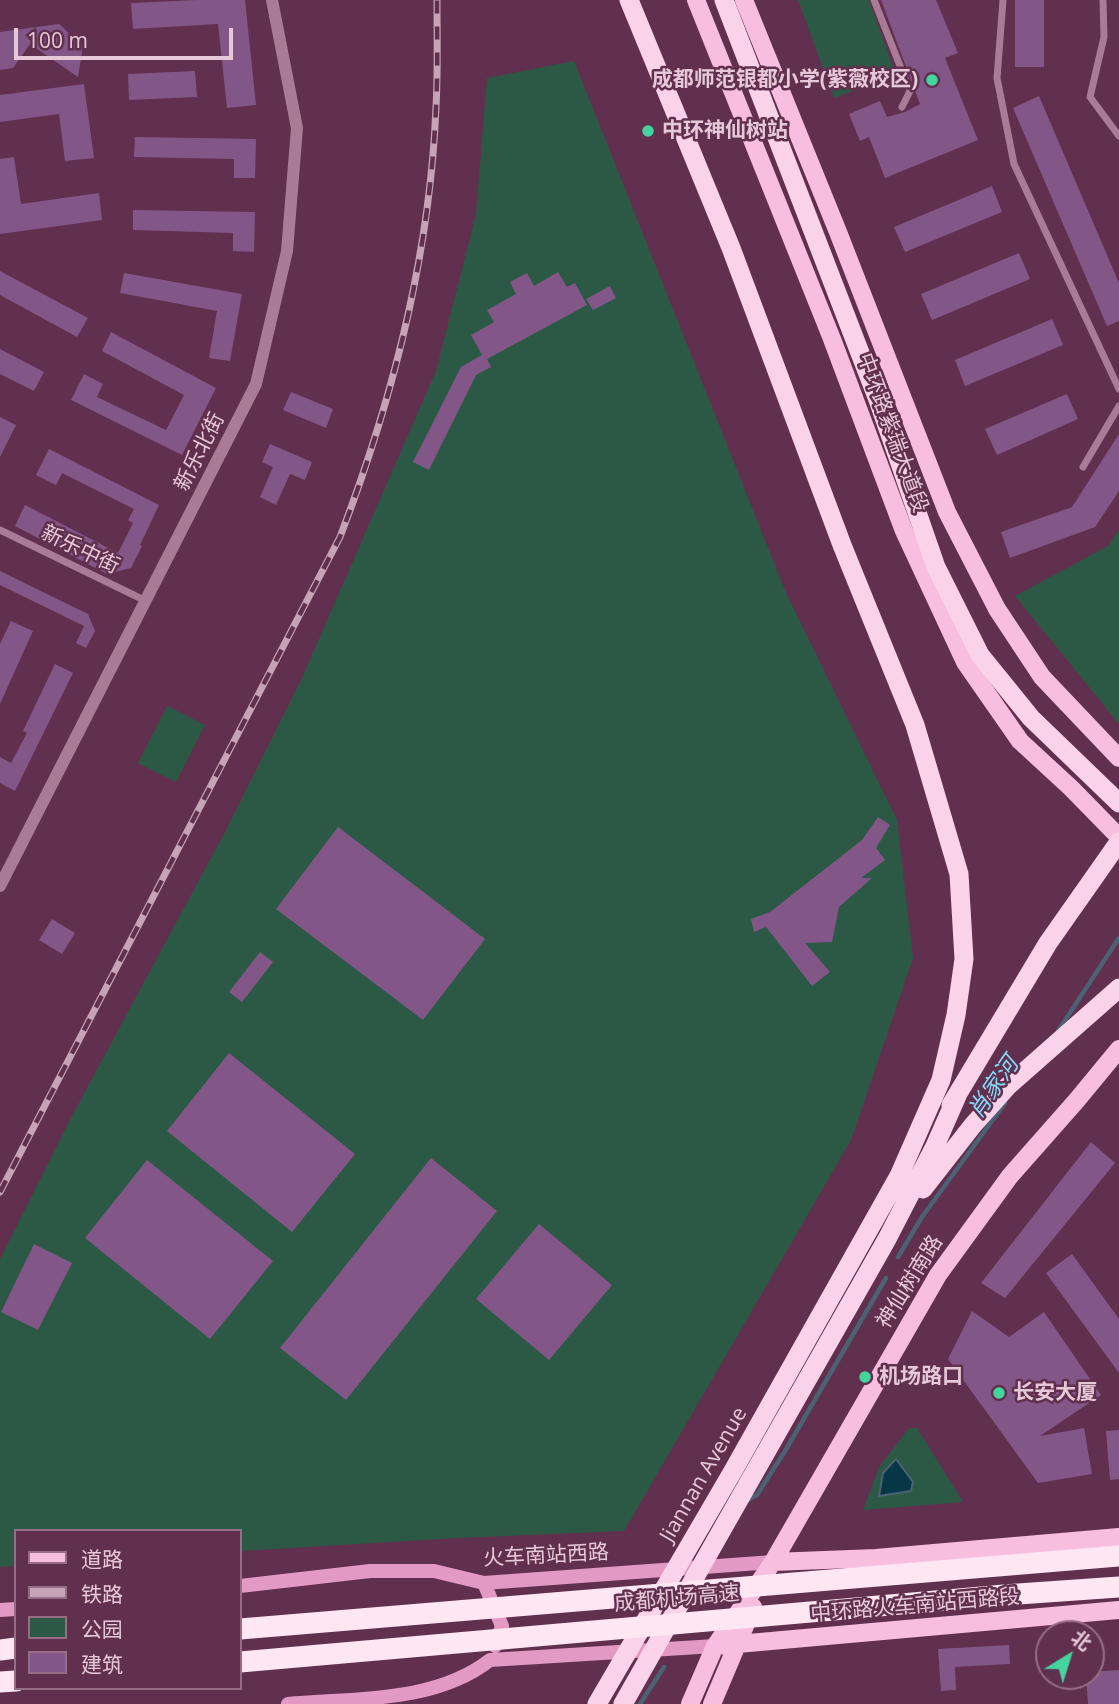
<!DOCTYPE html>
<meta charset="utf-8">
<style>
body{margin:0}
#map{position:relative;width:1119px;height:1704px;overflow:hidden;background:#61304e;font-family:"Open Sans","Noto Sans SC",sans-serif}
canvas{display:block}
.legend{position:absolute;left:14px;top:1529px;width:228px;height:161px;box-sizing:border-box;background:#61304e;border:2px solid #976d86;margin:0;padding:9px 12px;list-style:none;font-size:21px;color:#e7c8d9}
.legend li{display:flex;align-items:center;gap:14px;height:35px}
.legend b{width:35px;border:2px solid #976d86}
.north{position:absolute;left:1035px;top:1620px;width:70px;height:70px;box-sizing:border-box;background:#61304e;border:2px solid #976d86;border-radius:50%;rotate:38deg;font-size:19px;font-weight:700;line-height:28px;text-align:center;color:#e7c8d9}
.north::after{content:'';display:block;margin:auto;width:24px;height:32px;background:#46d49e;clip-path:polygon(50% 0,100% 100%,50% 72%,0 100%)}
.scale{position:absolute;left:14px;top:28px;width:219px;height:32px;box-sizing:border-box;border:4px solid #e7c8d9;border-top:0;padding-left:9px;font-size:21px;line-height:24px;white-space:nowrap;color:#e7c8d9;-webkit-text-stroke:5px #61304e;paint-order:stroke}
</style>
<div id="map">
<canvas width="1119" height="1704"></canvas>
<ul class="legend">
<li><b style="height:9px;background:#f7bedf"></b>道路</li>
<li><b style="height:9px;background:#c6a3b7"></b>铁路</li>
<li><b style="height:19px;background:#2c5945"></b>公园</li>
<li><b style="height:19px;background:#825687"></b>建筑</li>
</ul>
<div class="north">北</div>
<div class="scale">100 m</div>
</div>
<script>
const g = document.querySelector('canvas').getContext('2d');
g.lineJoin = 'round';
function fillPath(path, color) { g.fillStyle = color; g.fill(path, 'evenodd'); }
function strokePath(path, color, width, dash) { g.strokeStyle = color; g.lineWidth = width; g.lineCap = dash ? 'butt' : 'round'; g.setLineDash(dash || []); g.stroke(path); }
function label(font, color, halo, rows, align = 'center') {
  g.font = font + ' "Open Sans","Noto Sans SC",sans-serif'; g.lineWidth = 5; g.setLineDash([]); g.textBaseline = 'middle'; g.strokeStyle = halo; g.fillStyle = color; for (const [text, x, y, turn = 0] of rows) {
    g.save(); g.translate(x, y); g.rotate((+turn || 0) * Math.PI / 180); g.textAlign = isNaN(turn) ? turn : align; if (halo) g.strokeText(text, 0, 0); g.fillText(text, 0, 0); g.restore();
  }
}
fillPath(new Path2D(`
 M798 0H869L896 75 834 98Z
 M574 61 786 593 897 820 913 958 851 1140 624 1531 457 1538 240 1551V1531H16V1566L0 1567V1259L73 1114 226 830 302 678 436 371 476 214 487 78Z
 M1119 530V724L1015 596 1108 546Z
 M167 706 205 725 176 782 138 763Z
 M909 1428H917L963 1502 863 1510 879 1467Z`), '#2c5945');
const water = new Path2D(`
 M896 1459 913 1482 911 1491 879 1496 883 1473Z`);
fillPath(water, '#073746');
strokePath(water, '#4a6272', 2);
strokePath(new Path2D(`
 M1058 1031 1119 938
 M898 1257 922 1217 1005 1103
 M746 1501 757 1495 785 1451 886 1278
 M640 1704 664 1667`), '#4a6272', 4.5);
fillPath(new Path2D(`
 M197 0H245L256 105 227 108 218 24 133 29 131 3Z
 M881 0H936L958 53 945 58 978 140 885 178 869 137 860 141 849 114 880 101 887 117 905 112 920 104Z
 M1015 0H1044V67H1015Z
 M59 24 83 46 78 77 30 44 13 68 0 70V32Z
 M195 71 197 97 129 100 128 74Z
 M84 84 94 158 65 161 59 114 0 122V95Z
 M1039 96 1119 283V321L1107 326 1013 108Z
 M135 137 256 139 255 178H234V159L134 157Z
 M14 157 21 204 99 193 102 220 0 234V159Z
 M992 186 1002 212 905 252 894 227Z
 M133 210 255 212 254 252 233 251V233L133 230Z
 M1019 253 1030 279 932 320 921 294Z
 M0 271 88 318 77 337 0 295Z
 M558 272 567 287 575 283 587 305 487 359 491 367 476 375 429 470 413 462 461 367 482 355 471 335 494 322 487 310 516 294 510 282 527 273 534 286Z
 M124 273 242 294 230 361 209 358 217 311 120 293Z
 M610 286 616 298 593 310 586 299Z
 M1052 319 1063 345 965 386 955 360Z
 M111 332 216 388 182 455 71 400 84 374 103 384 97 397 166 430 184 395 102 351Z
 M0 349 44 372 34 391 0 374Z
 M291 392 333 409 326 428 283 410Z
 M1067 394 1078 419 997 455 985 429Z
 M0 417 16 425 0 457Z
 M1119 434V491L1095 527 1010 558 1001 532 1072 507Z
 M270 444 312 462 305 480 290 474 276 505 260 497 273 467 262 462Z
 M49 449 159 505 140 545 142 546 131 568 107 574 15 526 25 505 118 553 133 523 128 520 134 509 62 473 56 485 36 475Z
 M0 571 88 614 95 631 86 648 76 643 84 626 0 585Z
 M11 621 33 631 0 704V644Z
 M55 664 73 673 15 791 0 783V757L11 763 27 733 23 731Z
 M878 817 890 825 876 848 885 860 861 878H872L839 907 832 942 805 943 830 972 812 986 766 927 754 932 751 919 770 912 862 840Z
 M338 827 485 939 423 1020 276 909Z
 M52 919 75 933 62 954 39 940Z
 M260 952 273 962 242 1002 229 992Z
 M229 1053 355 1154 292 1232 167 1131Z
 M1091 1142 1115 1163 1005 1298 981 1283Z
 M431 1158 497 1211 346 1400 280 1348Z
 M147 1160 273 1261 210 1339 85 1238Z
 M539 1224 612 1285 549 1360 476 1299Z
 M34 1244 72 1263 38 1330 1 1312Z
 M1072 1254 1119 1319V1373L1046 1273Z
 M972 1311 1009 1337 1044 1312 1101 1395 1040 1436 1084 1428 1092 1474 1038 1483 948 1359Z
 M1119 1430V1479L1110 1480 1106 1431Z
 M1009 1645 1010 1664 955 1667 956 1690 941 1691 938 1649Z
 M1119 1670V1704H1088L1086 1676H1091V1672Z`), '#825687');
strokePath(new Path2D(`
 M874 0 910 91 902 107
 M1003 0 997 78 1014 164 1119 389
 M1103 0 1104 37 1090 97 1119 136
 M1083 467 1119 406
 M0 530 146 601`), '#a97b96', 7);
strokePath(new Path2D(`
 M0 886 256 384 287 251 297 128 272 0`), '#a97b96', 12);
strokePath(new Path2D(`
 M484 1583 502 1626 495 1646
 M240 1586 370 1571H434L484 1583 773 1562
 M0 1610 16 1609
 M288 1704C355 1698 435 1703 490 1660L715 1646`), '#e299c4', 14);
strokePath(new Path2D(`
 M696 0 832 339 904 531 965 662 1020 741 1071 788 1119 837
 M744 0 838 232 947 512 997 609 1042 677 1119 758
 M773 1562 876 1558 1119 1537
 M715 1646 1119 1610
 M690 1704 715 1646 773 1562 938 1275 1010 1176 1077 1100 1119 1049
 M712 1704 753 1607`), '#f7bedf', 18);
strokePath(new Path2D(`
 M724 0 877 397 936 567 980 655 1031 718 1119 803
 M951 1105 1048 943 1119 842
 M923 1189 973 1125 1008 1086 1119 988
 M597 1704 733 1471 899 1176 941 1080 956 1015 964 959 959 874 915 725 842 545 731 248 629 0
 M623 1704 887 1239 935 1146 957 1096`), '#fad2e9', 19);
strokePath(new Path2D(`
 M240 1629 1119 1556
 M0 1650 16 1648
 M240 1662 1004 1595 1119 1587
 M0 1682 16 1681`), '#fee6f3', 21);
const rail = new Path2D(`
 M0 1192 340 537C393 399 430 255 436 107 438 71 437 35 437 0`);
strokePath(rail, '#c6a3b7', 7);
strokePath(rail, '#61304e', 4.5, [13]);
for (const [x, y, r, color] of [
 [932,80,7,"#46d49e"],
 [648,131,7,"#46d49e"],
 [865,1377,7,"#46d49e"],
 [999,1393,7,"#46d49e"]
]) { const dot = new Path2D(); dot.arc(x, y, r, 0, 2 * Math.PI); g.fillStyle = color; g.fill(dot); strokePath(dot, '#61304e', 2.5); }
label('bold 21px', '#e7c8d9', '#61304e', [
 ["成都师范银都小学(紫薇校区)",918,80,"right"],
 ["中环神仙树站",662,131],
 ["机场路口",879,1377],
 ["长安大厦",1013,1393]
], 'left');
label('21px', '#e7c8d9', '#61304e', [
 ["中环路紫瑞大道段",892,433,70],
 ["新乐北街",200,452,-63],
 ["新乐中街",80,550,26],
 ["神仙树南路",910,1282,-58],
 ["Jiannan Avenue",704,1475,-60],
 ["火车南站西路",546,1556,-3],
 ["成都机场高速",677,1599,-5],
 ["中环路火车南站西路段",915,1606,-5]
]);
label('italic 23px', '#83dbfc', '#61304e', [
 ["肖家河",994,1088,-55]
]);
</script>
